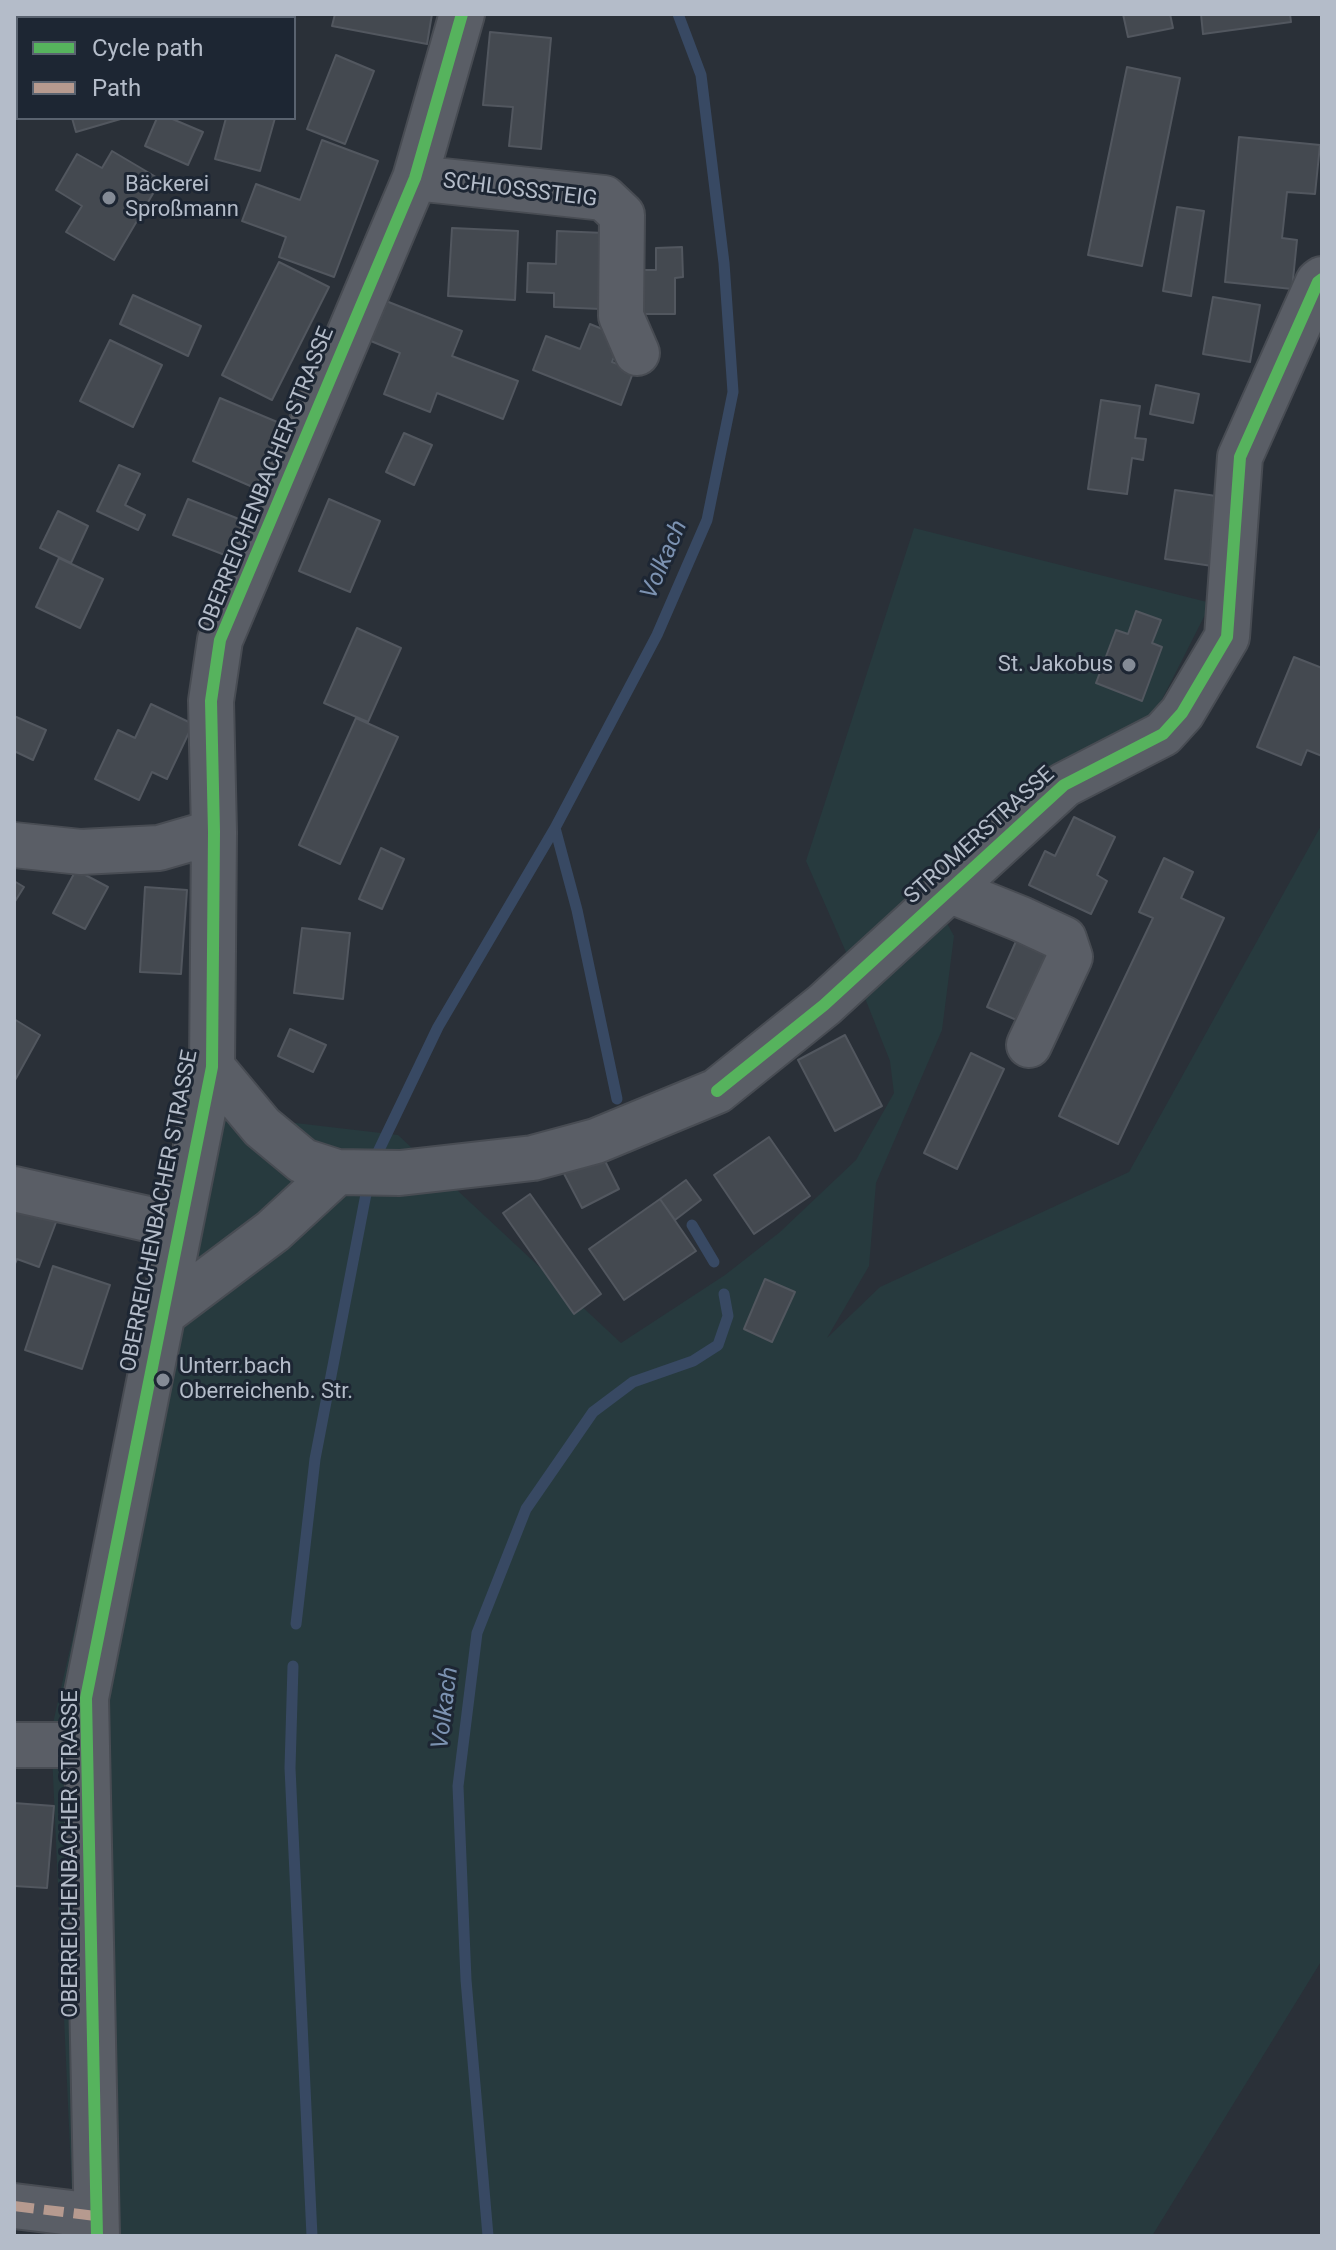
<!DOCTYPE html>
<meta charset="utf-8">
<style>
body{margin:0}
#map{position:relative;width:1336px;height:2250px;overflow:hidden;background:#2a3038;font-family:Roboto,sans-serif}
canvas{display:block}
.frame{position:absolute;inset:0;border:16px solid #b4bcc9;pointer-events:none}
.legend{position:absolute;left:16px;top:16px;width:280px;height:104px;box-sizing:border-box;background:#1d2633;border:2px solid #59626f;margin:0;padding:10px 14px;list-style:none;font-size:24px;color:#b4bcc9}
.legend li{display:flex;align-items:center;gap:16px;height:40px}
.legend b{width:40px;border:2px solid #59626f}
</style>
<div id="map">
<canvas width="1336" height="2250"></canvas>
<div class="frame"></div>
<ul class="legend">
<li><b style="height:10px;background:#56b35d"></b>Cycle path</li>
<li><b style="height:10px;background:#b69a8f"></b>Path</li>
</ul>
</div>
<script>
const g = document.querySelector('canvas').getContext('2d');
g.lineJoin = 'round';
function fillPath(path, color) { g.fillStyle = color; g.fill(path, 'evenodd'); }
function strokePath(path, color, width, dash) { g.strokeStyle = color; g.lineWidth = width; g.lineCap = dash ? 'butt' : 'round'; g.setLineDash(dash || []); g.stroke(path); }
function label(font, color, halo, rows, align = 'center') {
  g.font = font + ' Roboto,sans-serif'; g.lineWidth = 6; g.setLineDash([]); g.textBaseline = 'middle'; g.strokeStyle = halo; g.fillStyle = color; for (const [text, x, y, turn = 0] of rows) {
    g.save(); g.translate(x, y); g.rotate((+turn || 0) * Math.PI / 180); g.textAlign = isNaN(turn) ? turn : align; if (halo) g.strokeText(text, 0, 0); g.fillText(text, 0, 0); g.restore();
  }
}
fillPath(new Path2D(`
 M914 528 1211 603 1150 723 932 896 954 936 942 1030 876 1183 869 1266 827 1338 880 1287 1129 1172 1322 824V1960L1152 2236H74L51 1732 193 1111 398 1135 621 1343 725 1275 780 1232 856 1160 894 1093 890 1061 853 968 806 861Z`), '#273a3e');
strokePath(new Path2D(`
 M617 1099 577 910 555 828 657 635 707 520 733 392 724 263 701 75 678 14
 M377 1154 438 1027 555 828
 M692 1225 714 1262
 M296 1624 315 1459 366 1194
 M293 1666 290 1768 312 2236
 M488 2236 466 1980 458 1786 477 1633 526 1509 593 1412 633 1382 693 1361 718 1345 728 1316 724 1294`), '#384963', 11);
const building = new Path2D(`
 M335 14H432L427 44 332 26Z
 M1123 14H1170L1173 28 1128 37Z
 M1201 14H1290L1291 22 1203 34Z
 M490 32 551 38 541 149 509 146 513 107 483 105Z
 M336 55 374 71 345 144 307 129Z
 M1127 67 1180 78 1142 266 1088 255Z
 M72 118H124L76 132Z
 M157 118H170L203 132 188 165 145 146Z
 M226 118H275L260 171 215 159Z
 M1239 137 1320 145 1315 194 1287 192 1282 238 1297 240 1292 289 1225 282Z
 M322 140 378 161 334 277 279 257 286 237 242 221 256 184 300 200Z
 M112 151 161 180 114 260 66 232 82 206 56 190 77 154 102 168Z
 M1177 207 1204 211 1191 296 1163 291Z
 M452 228 518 231 515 300 448 296Z
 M557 231 605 233 601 309 554 307V293L527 292 528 263 556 264Z
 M682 247 683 277 675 278V314H632V270H656V248Z
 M279 262 329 287 272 400 222 375Z
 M133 295 201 326 188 356 120 324Z
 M1213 297 1260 305 1250 362 1203 354Z
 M381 299 462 331 452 356 518 381 503 419 437 393 430 412 384 394 400 353 366 339Z
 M590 324 622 337 612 362 634 370 621 405 533 370 546 336 580 349Z
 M110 340 162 365 133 427 80 401Z
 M1156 385 1199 394 1193 423 1150 414Z
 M220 398 282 424 255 488 193 461Z
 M1101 400 1140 406 1135 438 1146 439 1143 460 1132 458 1127 494 1088 489Z
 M404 433 432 445 414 485 386 472Z
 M119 465 140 474 125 505 145 515 138 530 97 511Z
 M1175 490 1223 497 1212 566 1165 559Z
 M188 499 244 521 230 557 173 535Z
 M329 499 380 521 350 592 299 571Z
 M58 511 88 526 71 563 40 548Z
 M59 558 103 579 80 628 36 607Z
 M1136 611 1161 620 1152 643 1162 647 1142 701 1096 683 1116 630 1128 634Z
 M357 628 401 648 368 722 324 703Z
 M1294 657 1322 668V756L1307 750 1301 765 1257 747Z
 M151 704 193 724 167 779 152 772 139 800 95 779 118 730 135 738Z
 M14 716 46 730 33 760 14 751Z
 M356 718 398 737 340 864 299 845Z
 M1074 817 1115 837 1097 875 1107 881 1091 914 1029 885 1045 851 1055 856Z
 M381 848 404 859 382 909 359 899Z
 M1164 858 1193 872 1181 898 1224 918 1118 1144 1059 1116 1153 918 1139 912Z
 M76 870 108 887 85 929 53 913Z
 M14 881 24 887 14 903Z
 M145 887 187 890 181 974 140 972Z
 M302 928 350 933 343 999 294 993Z
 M1017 939 1059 958 1030 1026 987 1007Z
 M14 1019 40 1035 14 1082Z
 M290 1029 326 1045 313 1072 278 1056Z
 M845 1035 882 1106 835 1131 798 1060Z
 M971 1053 1004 1069 957 1169 924 1153Z
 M769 1137 810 1196 754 1234 714 1175Z
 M599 1149 619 1189 582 1208 561 1168Z
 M686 1180 701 1200 675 1220 660 1199Z
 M530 1194 601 1294 574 1314 503 1213Z
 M660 1199 696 1251 624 1300 589 1249Z
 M14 1201 58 1217 39 1267 17 1259 14 1266Z
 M53 1266 110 1285 82 1369 25 1350Z
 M765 1279 795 1292 772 1342 744 1329Z
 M14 1803 54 1806 47 1888 14 1886Z`);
fillPath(building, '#444950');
strokePath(building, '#52575f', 2);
const minor = new Path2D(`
 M28 14 29 18
 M415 178 604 198 622 215 621 316 637 353
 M14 845 81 852 159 848 214 832
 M949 890 1021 919 1064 939 1070 957 1029 1045
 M212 1067 262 1127 303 1161 337 1172
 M14 1189 179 1226
 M160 1316 273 1231 337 1172 400 1173 533 1158 596 1141 717 1091 824 1005 1064 785 1163 734 1182 713 1227 637 1240 457 1318 282 1322 279
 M14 1745H87
 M14 2206 96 2216
 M97 2236 86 1698 212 1067 214 832 211 701 220 640 415 178 462 14`);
const major = new Path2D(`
 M113 18 124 14
 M14 56 18 54`);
strokePath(minor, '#484c53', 48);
strokePath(major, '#484c55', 48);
strokePath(minor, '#5a5e66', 44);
strokePath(major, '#5c6168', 44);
strokePath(new Path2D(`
 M14 2206 96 2216`), '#b69a8f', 10, [20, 10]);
strokePath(new Path2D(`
 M717 1091 824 1005 1064 785 1163 734 1182 713 1227 637 1240 457 1318 282 1322 279
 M97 2236 86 1698 212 1067 214 832 211 701 220 640 415 178 462 14`), '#56b35d', 12);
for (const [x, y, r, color] of [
 [109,198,8,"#848b96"],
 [1129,665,8,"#848b96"],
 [163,1380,8,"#848b96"]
]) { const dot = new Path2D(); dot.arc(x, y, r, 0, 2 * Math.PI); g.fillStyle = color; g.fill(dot); strokePath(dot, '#1d2633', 3); }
label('22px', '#b4bcc9', '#1d2633', [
 ["Bäckerei",125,185],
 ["Sproßmann",125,210],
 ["St. Jakobus",1113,665,"right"],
 ["Unterr.bach",179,1367],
 ["Oberreichenb. Str.",179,1392]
], 'left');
label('22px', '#b4bcc9', '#1d2633', [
 ["SCHLOSSSTEIG",520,191,7],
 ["OBERREICHENBACHER STRASSE",267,480,-68],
 ["STROMERSTRASSE",980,836,-42],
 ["OBERREICHENBACHER STRASSE",160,1211,-79],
 ["OBERREICHENBACHER STRASSE",71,1854,-90]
]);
label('italic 24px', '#7c92b1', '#1d2633', [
 ["Volkach",665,560,-67],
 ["Volkach",446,1708,-83]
]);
</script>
